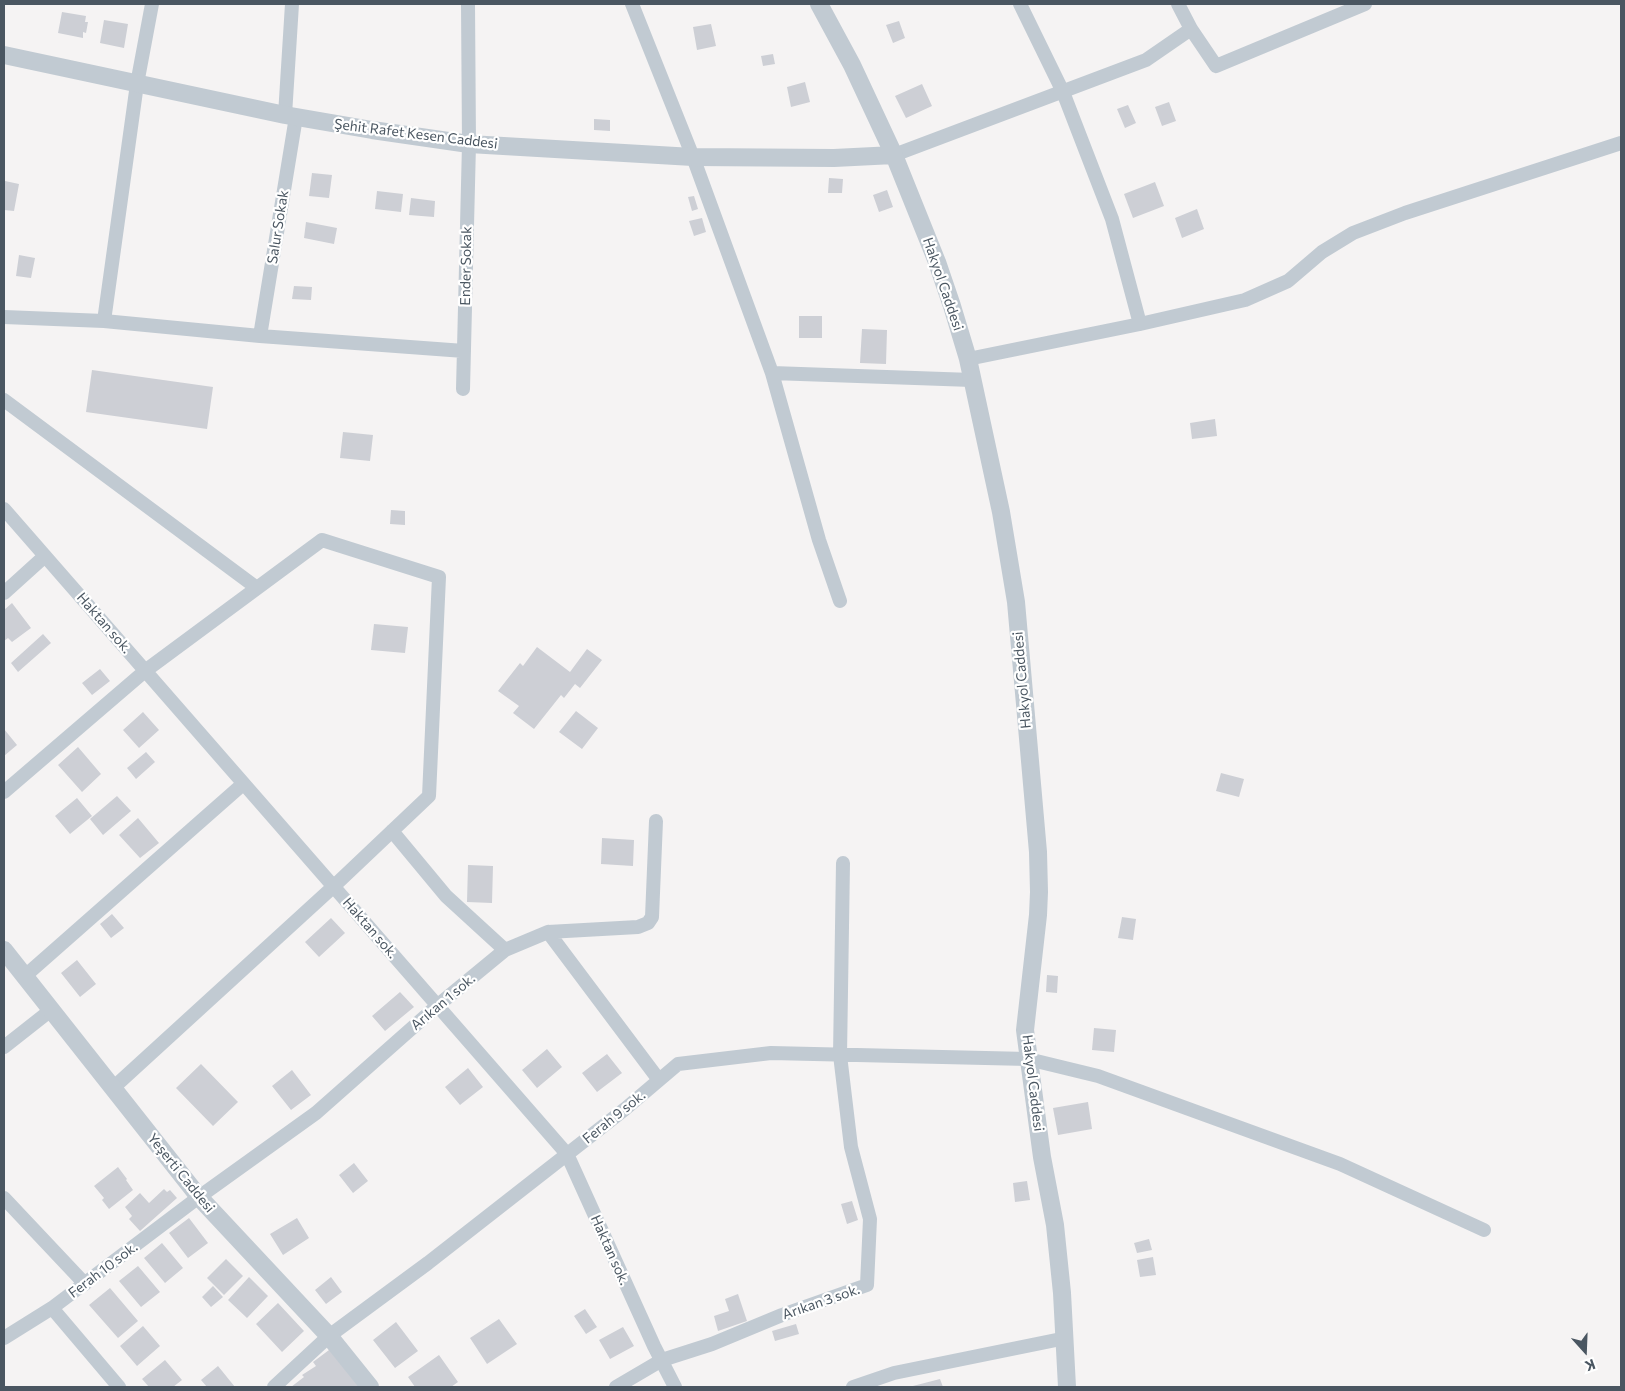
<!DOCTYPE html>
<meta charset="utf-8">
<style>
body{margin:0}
#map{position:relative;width:1625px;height:1391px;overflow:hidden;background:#f5f3f3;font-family:Commissioner,sans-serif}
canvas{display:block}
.frame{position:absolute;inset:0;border:5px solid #4a5661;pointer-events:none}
.north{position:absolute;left:1560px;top:1326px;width:50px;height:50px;-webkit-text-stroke:4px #fff;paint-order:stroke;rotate:160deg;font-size:14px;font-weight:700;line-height:20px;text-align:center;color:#4a5661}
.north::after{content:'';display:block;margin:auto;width:18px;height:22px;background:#4a5661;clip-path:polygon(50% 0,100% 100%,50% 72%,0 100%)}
</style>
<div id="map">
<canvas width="1625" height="1391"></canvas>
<div class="frame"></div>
<div class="north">K</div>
</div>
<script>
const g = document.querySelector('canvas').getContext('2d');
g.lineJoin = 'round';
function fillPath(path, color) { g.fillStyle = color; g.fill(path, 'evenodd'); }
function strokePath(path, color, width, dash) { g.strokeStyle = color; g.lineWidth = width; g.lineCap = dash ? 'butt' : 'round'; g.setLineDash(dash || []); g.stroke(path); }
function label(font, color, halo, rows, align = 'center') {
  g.font = font + ' Commissioner,sans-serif'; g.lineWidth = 4.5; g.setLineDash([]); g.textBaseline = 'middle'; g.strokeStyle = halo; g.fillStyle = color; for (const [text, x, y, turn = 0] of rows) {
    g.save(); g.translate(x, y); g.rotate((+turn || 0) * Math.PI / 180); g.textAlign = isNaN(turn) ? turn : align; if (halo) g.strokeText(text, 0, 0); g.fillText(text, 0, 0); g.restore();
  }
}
fillPath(new Path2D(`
 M62 12 86 16 85 22H88L86 33 83 32V38L58 33Z
 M104 20 128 24 124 48 100 43Z
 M899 21 905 38 893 43 886 25Z
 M711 24 716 46 697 50 693 27Z
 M773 54 775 64 763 66 761 56Z
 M805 82 810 102 791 107 787 87Z
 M922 84 932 106 906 118 895 96Z
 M1169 102 1176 121 1162 126 1155 107Z
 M1128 105 1136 123 1125 128 1117 109Z
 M594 119 610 120V131L594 130Z
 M312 173 332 175 329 198 309 196Z
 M829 178 843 179 842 193H828Z
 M5 181 19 184 14 211 4 210Z
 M1155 182 1164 206 1133 218 1124 194Z
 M887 190 893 207 879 212 873 195Z
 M377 191 403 194 401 212 375 209Z
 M694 196 698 209 692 211 688 197Z
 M411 198 435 201 434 217 409 215Z
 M1197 209 1204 229 1182 238 1175 218Z
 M702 218 706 232 694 236 689 221Z
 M306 222 337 228 334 244 304 238Z
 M19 255 35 258 31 278 16 276Z
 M294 286 312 287 311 300 292 299Z
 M799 316H822V338H799Z
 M862 329 887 330 886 364 860 363Z
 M92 370 213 387 207 429 86 412Z
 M1215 419 1217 436 1192 439 1190 423Z
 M343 432 373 435 370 461 340 458Z
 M391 510 405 511V525L390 524Z
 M12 603 31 628 12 642 8 638 4 641V610Z
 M374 624 408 627 405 653 371 650Z
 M43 634 51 643 18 672 11 663Z
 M537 647 570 672 587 649 602 660 580 688 575 684 564 698 561 695 534 729 513 713 519 706 498 691 520 663 523 666Z
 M100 669 110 681 92 695 82 683Z
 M576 711 598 728 582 749 559 732Z
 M143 712 159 730 139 748 123 730Z
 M4 729 17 745 4 756Z
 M78 747 101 774 82 792 58 765Z
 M146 752 155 762 136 779 127 768Z
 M1221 773 1244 779 1239 797 1216 791Z
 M117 796 131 811 103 835 90 819Z
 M77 798 92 816 70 834 55 816Z
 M138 818 159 843 140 858 119 835Z
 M602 838 634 840 633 866 601 864Z
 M468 865 493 866 492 903 467 902Z
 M112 914 124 928 111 938 100 924Z
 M1122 917 1136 919 1133 940 1118 938Z
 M331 918 345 933 319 957 305 942Z
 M77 960 96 984 80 997 61 973Z
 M1047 975 1058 976 1057 993 1046 992Z
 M400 992 414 1007 385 1031 372 1016Z
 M1094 1028 1116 1030 1114 1052 1092 1050Z
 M547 1049 562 1067 537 1088 522 1070Z
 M607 1054 622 1073 597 1092 582 1073Z
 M201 1064 238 1102 213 1126 176 1088Z
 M468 1068 483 1087 460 1105 445 1087Z
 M292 1070 311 1095 291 1110 272 1086Z
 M1088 1102 1092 1129 1058 1135 1053 1108Z
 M354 1163 368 1181 353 1193 339 1175Z
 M118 1167 127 1179 126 1180 133 1190 109 1209 102 1200 104 1198 94 1186Z
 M1027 1181 1030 1200 1015 1202 1013 1183Z
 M164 1189 167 1192 170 1190 177 1198 140 1231 129 1219 132 1216 125 1207 140 1193 149 1203Z
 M852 1201 858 1220 847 1224 841 1204Z
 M189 1218 208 1243 188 1258 169 1233Z
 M297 1218 309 1238 283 1255 270 1234Z
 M1149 1239 1152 1250 1137 1253 1134 1243Z
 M162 1243 183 1268 165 1283 144 1258Z
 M1153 1257 1156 1275 1140 1277 1137 1260Z
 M226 1259 243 1276 224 1295 207 1278Z
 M138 1266 160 1292 141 1307 119 1281Z
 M249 1277 268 1296 247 1318 228 1300Z
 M331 1277 342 1292 326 1304 315 1290Z
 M213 1286 223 1297 211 1307 202 1297Z
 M110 1288 138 1321 118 1338 89 1305Z
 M738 1294 747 1321 718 1331 714 1316 729 1311 725 1299Z
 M278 1303 304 1331 282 1352 256 1324Z
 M585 1309 597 1327 586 1334 574 1316Z
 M499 1319 517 1344 487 1364 470 1338Z
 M396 1322 418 1351 395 1368 373 1340Z
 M796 1324 799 1334 775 1341 772 1331Z
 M143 1326 160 1346 137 1366 120 1346Z
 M623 1327 634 1346 610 1359 599 1340Z
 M333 1347 365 1387H291L304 1377 302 1375 316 1366 313 1362Z
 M439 1355 458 1382 451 1387H415L408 1377Z
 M165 1360 182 1380 173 1387H149L142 1379Z
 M218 1366 235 1387H207L201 1380Z
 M940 1379 943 1387H909Z`), '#cdcfd5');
strokePath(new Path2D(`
 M632 4 693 157 772 373 972 380
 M1020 4 1063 92 1112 219 1140 324
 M1178 4 1191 29 1216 66 1365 4
 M285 115 292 4
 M894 155 1146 60 1191 29
 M4 317 104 321 260 336 464 351
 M104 321 137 84 152 4
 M260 336 296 117
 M968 359 1140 324 1245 300 1288 281 1322 252 1353 233 1405 213 1621 143
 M772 373 819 540 840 601
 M463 389 469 144 468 4
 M4 400 257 588
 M4 509 567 1154 654 1346 675 1387
 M4 593 45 556
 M4 792 145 671 322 540 439 577 429 796 333 887 113 1088
 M392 831 446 896 505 950
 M548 932 638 927 648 923 652 917 656 821
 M25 976 243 784
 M4 1047 51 1010
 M4 1198 85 1284
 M52 1308 119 1387
 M4 1338 52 1308 199 1197 316 1113 437 1006 505 950 548 932 659 1080
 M274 1387 329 1336 428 1263 625 1109 678 1064 771 1053 1028 1059 1098 1076 1340 1164 1484 1230
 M616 1387 662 1360 712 1344 782 1315 867 1285 870 1219 851 1147 840 1055 843 863
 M853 1387 894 1373 1066 1338`), '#c1cad2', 14);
strokePath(new Path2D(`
 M819 4 852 65 894 155 937 262 952 306 968 359 1001 512 1016 602 1038 852 1039 892 1038 915 1025 1030 1042 1157 1055 1225 1062 1293 1067 1387
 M4 55 285 115 372 130 469 144 693 157 834 158 894 155
 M4 950 199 1197 329 1336 370 1387`), '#c1cad2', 18);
label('14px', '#4a5661', '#fff', [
 ["Şehit Rafet Kesen Caddesi",416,134,7],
 ["Salur Sokak",278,227,-81],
 ["Ender Sokak",466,266,-89],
 ["Hakyol Caddesi",943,284,71],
 ["Haktan sok.",104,623,49],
 ["Hakyol Caddesi",1022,680,-95],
 ["Haktan sok.",370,928,49],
 ["Arıkan 1 sok.",443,1002,-40],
 ["Hakyol Caddesi",1033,1083,83],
 ["Ferah 9 sok.",614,1117,-39],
 ["Yeşerti Caddesi",181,1173,51],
 ["Haktan sok.",610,1250,66],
 ["Ferah 10 sok.",103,1270,-37],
 ["Arıkan 3 sok.",821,1302,-19]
]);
</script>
